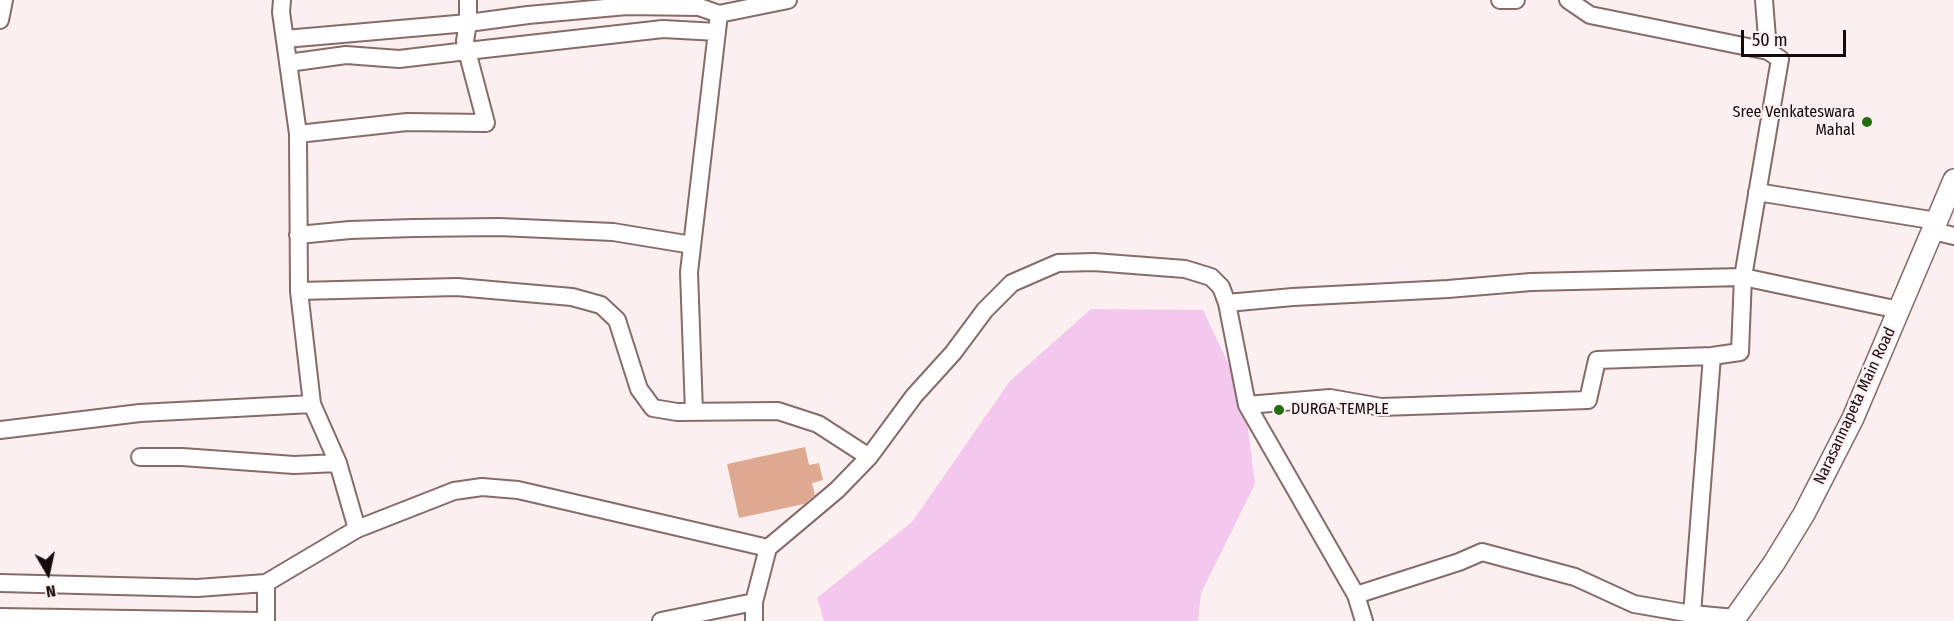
<!DOCTYPE html>
<style>
body{margin:0}
#map{position:relative;width:1954px;height:621px;overflow:hidden;background:#fcefef;font-family:"Fira Sans Condensed",sans-serif}
canvas{display:block}
.north{position:absolute;left:18px;top:543px;width:60px;height:60px;-webkit-text-stroke:4px #fcefef;paint-order:stroke;rotate:171deg;font-size:16px;font-weight:700;line-height:24px;text-align:center;color:#150b0b}
.north::after{content:'';display:block;margin:auto;width:21px;height:27px;background:#150b0b;clip-path:polygon(50% 0,100% 100%,50% 72%,0 100%)}
.scale{position:absolute;left:1741px;top:30px;width:105px;height:27px;box-sizing:border-box;border:3px solid #150b0b;border-top:0;padding-left:8px;font-size:18px;line-height:21px;white-space:nowrap;color:#150b0b;-webkit-text-stroke:4px #fcefef;paint-order:stroke}
</style>
<div id="map">
<canvas width="1954" height="621"></canvas>
<div class="north">N</div>
<div class="scale">50 m</div>
</div>
<script>
const g = document.querySelector('canvas').getContext('2d');
g.lineJoin = 'round';
function fillPath(path, color) { g.fillStyle = color; g.fill(path, 'evenodd'); }
function strokePath(path, color, width, dash) { g.strokeStyle = color; g.lineWidth = width; g.lineCap = dash ? 'butt' : 'round'; g.setLineDash(dash || []); g.stroke(path); }
function label(font, color, halo, rows, align = 'center') {
  g.font = font + ' "Fira Sans Condensed",sans-serif'; g.lineWidth = 4.5; g.setLineDash([]); g.textBaseline = 'middle'; g.strokeStyle = halo; g.fillStyle = color; for (const [text, x, y, turn = 0] of rows) {
    g.save(); g.translate(x, y); g.rotate((+turn || 0) * Math.PI / 180); g.textAlign = isNaN(turn) ? turn : align; if (halo) g.strokeText(text, 0, 0); g.fillText(text, 0, 0); g.restore();
  }
}
fillPath(new Path2D(`
 M1091 309 1203 310 1244 397 1255 484 1201 593 1198 621H824L817 598 912 522 1010 381Z`), '#f4c7ee');
fillPath(new Path2D(`
 M805 447 809 465 819 463 823 480 812 483 815 495 804 504 739 518 727 464Z`), '#dea891');
const minor = new Path2D(`
 M282 0 281 12 298 134 299 291 312 404 338 463 357 529
 M1500 0H1516
 M1568 0 1590 15 1768 51
 M0 20 4 0
 M285 39 468 23V0
 M288 63 346 55 399 59 467 51 465 41 468 23 528 15 627 6 699 7 719 14
 M298 134 407 122 486 123 467 51 663 29 717 32
 M1757 192 1937 221
 M1933 231 1954 236
 M298 235 350 230 414 228 499 227 613 232 692 245
 M299 291 457 287 572 297 601 305 617 320 639 389 653 408 677 412 778 411 818 424 869 457
 M1227 303 1247 405 1356 595
 M1247 405 1330 398 1381 407 1588 400 1597 360 1712 356 1740 352 1743 277 1780 59 1768 51 1764 0
 M694 412 689 272 719 14 788 0
 M0 430 140 413 312 404
 M140 457H182L294 465 338 463
 M0 583 197 588 266 583 357 529 454 491 482 487 518 490 768 548
 M266 583V621
 M1692 614 1712 356
 M0 617 261 621
 M661 621 754 602
 M754 621V602L768 548 837 490 869 457 914 396 953 353 985 310 1012 283 1058 263 1094 262 1185 269 1211 277 1221 287 1227 303 1293 297 1448 289 1531 282 1743 277 1899 310
 M1364 621 1356 595 1459 562 1482 552 1575 577 1634 604 1692 614 1735 618`);
const major = new Path2D(`
 M1733 621 1774 563 1804 514 1853 418 1954 180`);
strokePath(minor, '#866b6b', 20);
strokePath(major, '#866b6b', 24);
strokePath(minor, '#fff', 16);
strokePath(major, '#fff', 21);
for (const [x, y, r, color] of [
 [1867,122,6,"#236d0c"],
 [1279,410,6,"#236d0c"]
]) { const dot = new Path2D(); dot.arc(x, y, r, 0, 2 * Math.PI); g.fillStyle = color; g.fill(dot); strokePath(dot, '#fcefef', 2); }
label('16px', '#150b0b', '#fcefef', [
 ["Sree Venkateswara",1855,113],
 ["Mahal",1855,131],
 ["DURGA TEMPLE",1291,410,"left"]
], 'right');
label('16px', '#150b0b', '#fcefef', [
 ["Narasannapeta Main Road",1855,406,-65]
]);
</script>
